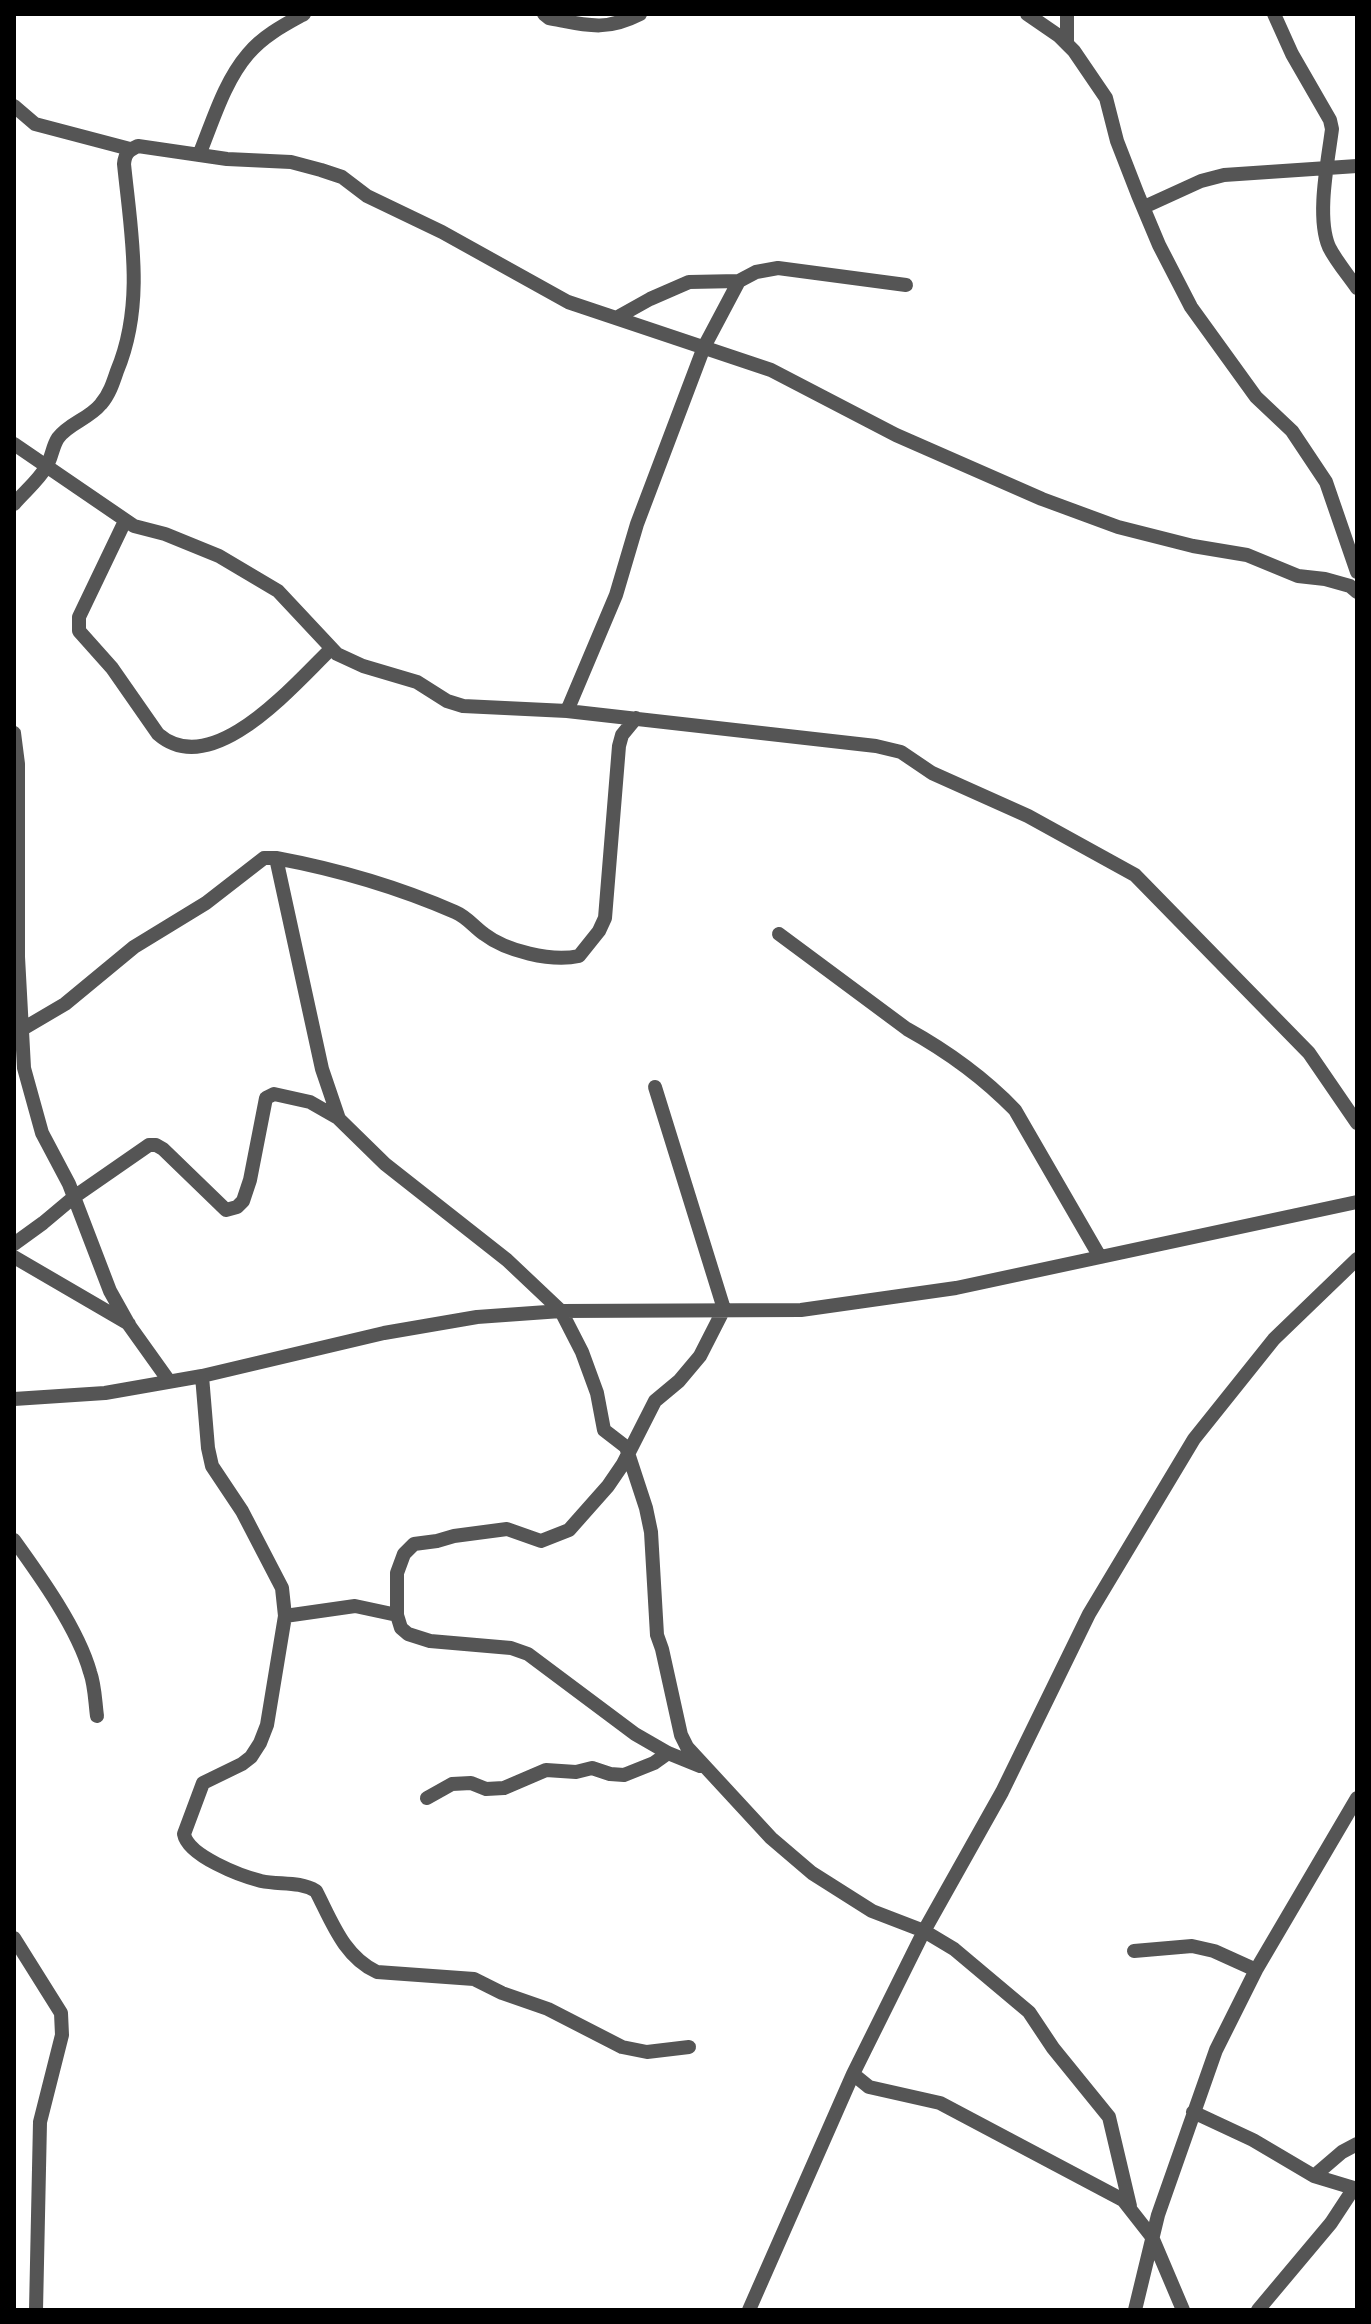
<!DOCTYPE html>
<style>
body{margin:0}
#map{position:relative;width:1371px;height:2324px;overflow:hidden;background:#fff;font-family:"PT Sans",sans-serif}
canvas{display:block}
.frame{position:absolute;inset:0;border:16px solid #000;pointer-events:none}
</style>
<div id="map">
<canvas width="1371" height="2324"></canvas>
<div class="frame"></div>
</div>
<script>
const g = document.querySelector('canvas').getContext('2d');
g.lineJoin = 'round';
function strokePath(path, color, width, dash) { g.strokeStyle = color; g.lineWidth = width; g.lineCap = dash ? 'butt' : 'round'; g.setLineDash(dash || []); g.stroke(path); }
strokePath(new Path2D(`
 M544 14 549 18C586 25 605 32 640 14
 M1027 14 1059 36 1074 51 1106 98 1117 141 1138 195 1159 245 1191 307 1256 397 1292 431 1326 482 1357 572
 M1274 14 1292 54 1330 120 1332 129C1328 161 1316 217 1329 247 1336 261 1348 275 1357 288
 M1067 44V14
 M14 106 35 124 130 149
 M199 155C213 121 224 82 248 54 263 36 284 25 304 14
 M1144 207 1201 181 1224 175 1357 166
 M616 318 650 299 689 282 739 281
 M14 444 134 526 165 534 219 556 278 591 337 654 363 666 417 682 447 701 463 706 567 711 876 746 901 752 932 773 1028 816 1135 875 1309 1053 1357 1123
 M14 504C24 492 39 480 46 467 52 458 52 447 58 438 69 423 89 419 101 404 109 395 113 383 117 371 145 304 131 233 124 164 125 153 129 150 138 146L227 159 291 162 321 170 342 177 367 196 442 232 568 302 771 370 896 435 1042 499 1118 527 1193 546 1247 555 1298 576 1325 579 1350 586 1357 592
 M125 521 79 617V631L112 668 158 734C213 782 295 683 331 649
 M567 711 616 595 637 524 704 347 739 281 756 272 778 268 906 285
 M14 733 18 764V957L24 1068 42 1133 69 1184 110 1291 129 1325 169 1381
 M276 858C335 869 400 888 455 912 467 917 473 926 484 934 506 951 551 962 579 956L599 931 605 918 619 746 622 735 636 718
 M779 934 907 1029C945 1050 985 1079 1015 1110L1100 1257
 M14 1034 65 1004 134 947 206 903 264 858H276L322 1069 339 1119 385 1164 507 1260 561 1311 582 1352 597 1393 604 1430 626 1447 646 1508 651 1532 657 1635 662 1649 681 1735 687 1747 771 1838 812 1873 872 1911 924 1931 954 1949 1029 2012 1053 2048 1109 2117 1130 2206
 M655 1087 724 1309 700 1356 679 1381 655 1401 623 1464 608 1486 569 1530 541 1541 507 1529 454 1536 437 1541 414 1544 404 1554 397 1573V1615L401 1628 408 1634 430 1641 511 1648 528 1654 635 1734 668 1753 700 1766
 M14 1244 43 1223 74 1197 149 1145H156L163 1149 226 1210 237 1207 243 1201 250 1180 266 1098 274 1094 310 1102 338 1118
 M14 1257 129 1324
 M202 1376 208 1448 212 1466 242 1511 282 1588 285 1616 267 1725 260 1743 251 1757 242 1764 203 1783 184 1834C188 1856 241 1876 261 1881 280 1885 299 1881 316 1891 332 1922 344 1957 377 1972L474 1979 502 1993 548 2009 622 2047 647 2052 689 2047
 M14 1399 105 1393 202 1376 384 1333 477 1317 561 1311 801 1310 956 1288 1357 1202
 M14 1540C40 1576 78 1629 90 1672 95 1686 95 1701 97 1716
 M285 1616 355 1606 397 1615
 M427 1798 452 1784 471 1783 486 1789 504 1788 546 1770 576 1772 592 1768 610 1774 624 1775 654 1763 668 1753
 M14 1938 61 2013 62 2035 40 2122 36 2310
 M1134 1951 1192 1946 1214 1951 1256 1970
 M853 2074 869 2087 940 2103 1123 2200 1152 2237 1183 2310
 M1193 2112 1253 2140 1314 2176 1357 2189
 M1314 2176 1342 2152 1357 2144
 M749 2310 853 2074 924 1931 1002 1792 1089 1614 1194 1439 1274 1339 1357 1259
 M1135 2310 1158 2215 1216 2050 1256 1970 1357 1798
 M1258 2310 1331 2223 1354 2188`), '#555', 14);
</script>
